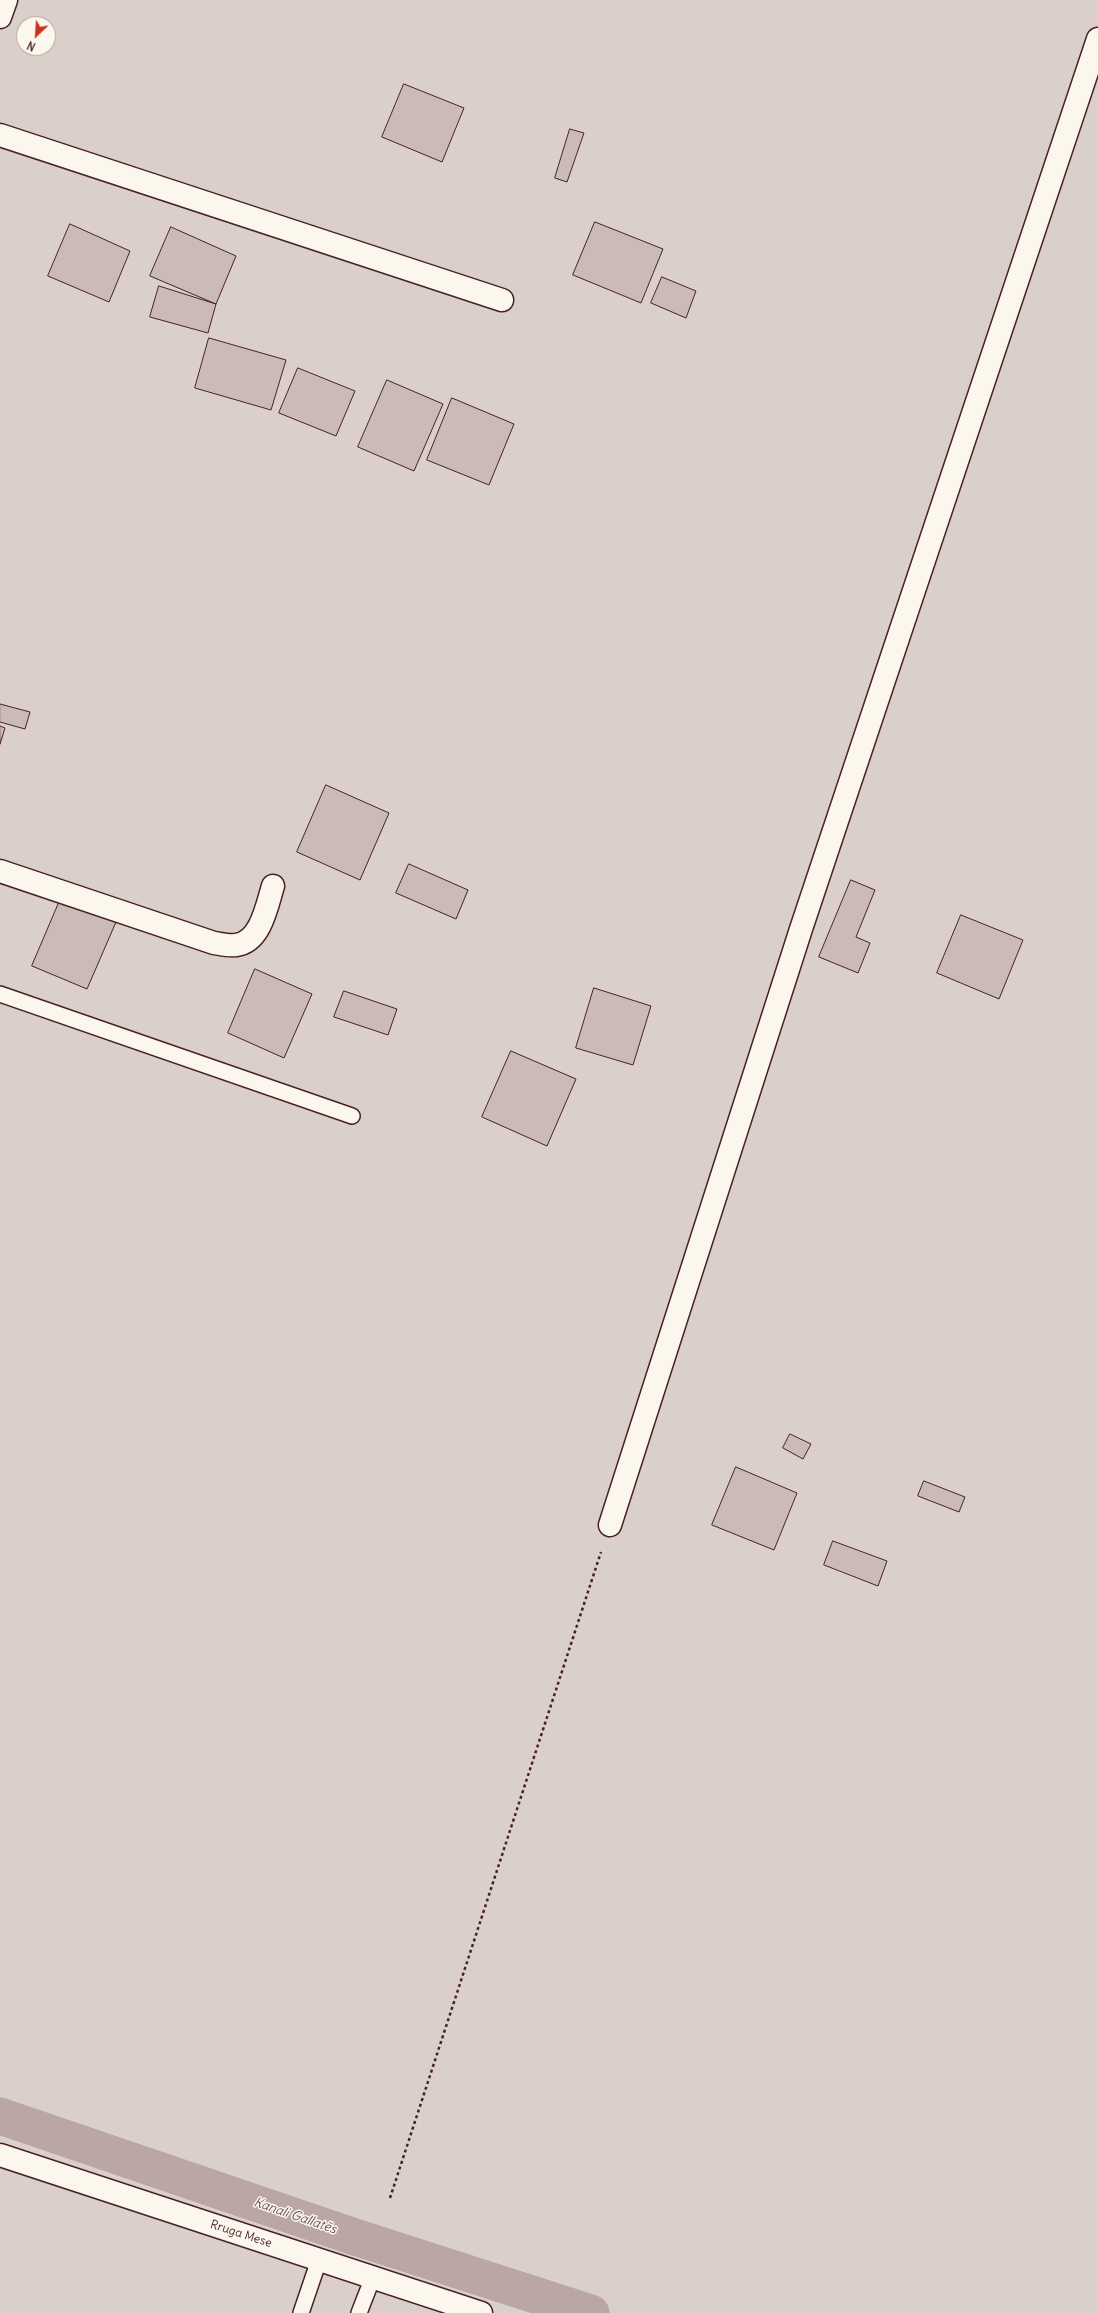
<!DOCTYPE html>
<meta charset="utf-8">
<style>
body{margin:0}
#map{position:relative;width:1098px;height:2313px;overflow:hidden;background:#f4eee4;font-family:Delius,sans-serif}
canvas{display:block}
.north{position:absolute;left:16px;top:16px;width:40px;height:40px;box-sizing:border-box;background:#fbf7ec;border:1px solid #b4a19f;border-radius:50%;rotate:205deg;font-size:11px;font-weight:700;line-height:16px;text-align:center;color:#4a1f2b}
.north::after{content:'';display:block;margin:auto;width:14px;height:18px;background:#c8321e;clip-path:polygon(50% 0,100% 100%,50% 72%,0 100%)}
</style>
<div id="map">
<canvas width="1098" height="2313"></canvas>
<div class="north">N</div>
</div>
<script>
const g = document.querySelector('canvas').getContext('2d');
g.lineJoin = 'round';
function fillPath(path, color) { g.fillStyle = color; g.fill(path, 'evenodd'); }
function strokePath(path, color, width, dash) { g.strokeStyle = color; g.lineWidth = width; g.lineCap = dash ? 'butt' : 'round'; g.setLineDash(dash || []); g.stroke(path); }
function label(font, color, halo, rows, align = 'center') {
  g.font = font + ' Delius,sans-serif'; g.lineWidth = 3; g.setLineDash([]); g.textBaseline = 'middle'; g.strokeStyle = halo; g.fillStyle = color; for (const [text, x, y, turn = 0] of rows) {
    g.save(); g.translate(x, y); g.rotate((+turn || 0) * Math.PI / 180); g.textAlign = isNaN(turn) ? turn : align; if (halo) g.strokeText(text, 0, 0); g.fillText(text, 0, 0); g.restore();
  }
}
fillPath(new Path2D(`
 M0 0H1098V2313H0ZM24 24H48V48H24Z`), '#dbd0c9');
strokePath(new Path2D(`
 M0 2116 352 2236 591 2313`), '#baa7a5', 37);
const building = new Path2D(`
 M404 84 464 108 442 162 382 137Z
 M570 129 584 133 567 182 555 178Z
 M595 222 663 249 641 303 573 275Z
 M70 224 130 251 109 302 48 276Z
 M171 227 236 256 216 304 150 276Z
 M662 277 696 291 686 318 651 303Z
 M159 286 216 304 208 333 150 317Z
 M209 338 286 360 271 410 195 388Z
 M298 368 355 391 336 436 279 413Z
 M387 380 443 404 414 471 358 447Z
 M452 398 514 424 489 485 427 460Z
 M0 704 30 712 25 729 0 722Z
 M0 726 5 728 0 744Z
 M326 785 389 813 360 880 297 852Z
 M409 864 468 890 456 919 396 893Z
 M851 880 875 890 856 937 870 943 858 973 819 957Z
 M61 898 116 922 87 989 32 966Z
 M961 915 1023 940 999 999 937 973Z
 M255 969 312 994 284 1058 228 1033Z
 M594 988 651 1006 633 1065 576 1048Z
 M344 991 397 1009 388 1035 334 1017Z
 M511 1051 576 1079 547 1146 482 1117Z
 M790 1434 811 1444 803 1459 783 1448Z
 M736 1467 797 1493 774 1550 712 1525Z
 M924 1481 965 1497 959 1512 918 1496Z
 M833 1541 887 1561 878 1586 824 1565Z`);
fillPath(building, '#cabbb6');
strokePath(building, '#4a1f2b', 1);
const lane = new Path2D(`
 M0 994 352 1116
 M301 2313 319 2260
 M359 2313 373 2277`);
const street = new Path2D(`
 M0 17 6 0
 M0 135 502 300
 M0 871 214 943C221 944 229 946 236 945 261 942 267 905 273 886
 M610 1525 801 929 1098 39
 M0 2155 481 2313`);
strokePath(lane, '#4a1f2b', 18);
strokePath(street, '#4a1f2b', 25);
strokePath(new Path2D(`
 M390 2198 601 1552`), '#4a1f2b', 2.5, [3, 3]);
strokePath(lane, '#fbf7ec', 15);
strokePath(street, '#fbf7ec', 22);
label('12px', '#4a1f2b', '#fbf7ec', [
 ["Rruga Mese",241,2234,18]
]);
label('italic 13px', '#714f56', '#fbf7ec', [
 ["Kanali Gallatës",295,2216,19]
]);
</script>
